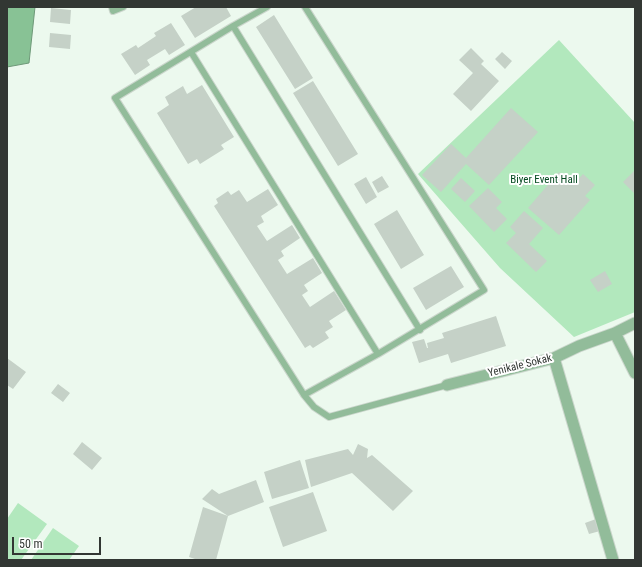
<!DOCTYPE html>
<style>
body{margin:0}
#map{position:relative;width:642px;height:567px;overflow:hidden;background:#ecf9ee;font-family:"Roboto Condensed",sans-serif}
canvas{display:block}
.frame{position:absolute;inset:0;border:8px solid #323733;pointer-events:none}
.scale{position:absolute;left:12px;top:537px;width:89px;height:18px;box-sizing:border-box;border:2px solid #323733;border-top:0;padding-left:5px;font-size:12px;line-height:14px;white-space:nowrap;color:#323733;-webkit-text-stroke:3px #fff;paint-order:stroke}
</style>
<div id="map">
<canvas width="642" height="567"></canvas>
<div class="frame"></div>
<div class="scale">50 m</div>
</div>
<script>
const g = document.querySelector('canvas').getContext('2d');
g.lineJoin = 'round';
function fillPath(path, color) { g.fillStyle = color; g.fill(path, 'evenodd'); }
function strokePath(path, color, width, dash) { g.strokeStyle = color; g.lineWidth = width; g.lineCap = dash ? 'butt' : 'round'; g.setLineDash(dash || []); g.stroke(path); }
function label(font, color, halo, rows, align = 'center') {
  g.font = font + ' "Roboto Condensed",sans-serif'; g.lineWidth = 4; g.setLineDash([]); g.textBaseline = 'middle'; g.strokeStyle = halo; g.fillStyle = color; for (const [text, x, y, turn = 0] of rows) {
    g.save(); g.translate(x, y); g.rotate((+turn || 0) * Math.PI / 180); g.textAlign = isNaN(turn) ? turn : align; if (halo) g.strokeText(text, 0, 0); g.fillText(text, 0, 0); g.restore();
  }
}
fillPath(new Path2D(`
 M559 40 635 123V312L574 337 500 268 418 174Z
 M18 503 47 524 21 560H7V519Z
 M53 528 79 546 69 560H31Z`), '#b2e8bd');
const water = new Path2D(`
 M7 7H35L29 63 7 67Z`);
fillPath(water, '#88c295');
strokePath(water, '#6e9878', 1);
fillPath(new Path2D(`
 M196 7H226L231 16 195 38 181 16Z
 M51 8 71 10 70 24 50 22Z
 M274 15 313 78 295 89 256 27Z
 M171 23 185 45 169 55 165 49 147 60 150 65 135 75 121 54 136 45 138 48 156 36 154 33Z
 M50 33 71 35 70 49 49 47Z
 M471 48 484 61 481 64 499 81 471 111 453 94 473 73 459 60Z
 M502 52 512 61 505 69 495 59Z
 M313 81 358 154 338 166 293 93Z
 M202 85 234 137 221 145 224 149 200 164 197 159 188 164 157 113 169 105 165 97 183 86 187 94Z
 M511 108 538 132 489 185 466 164 441 192 422 175 451 144 466 158Z
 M635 170V192L634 193 623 182Z
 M559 172 573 185 583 174 595 185 585 196 590 200 559 235 528 208Z
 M382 176 389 187 378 193 372 182Z
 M366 177 377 197 366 204 354 184Z
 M461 178 475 191 465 202 451 189Z
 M488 188 502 202 496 208 507 219 494 232 469 206Z
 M268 189 278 205 261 216 264 222 257 226 267 241 292 225 300 238 281 251 284 256 278 260 287 274 313 258 322 273 304 285 308 291 302 295 310 307 334 291 346 310 329 321 333 327 325 332 329 338 313 348 310 345 305 348 214 206 218 203 216 199 228 191 231 195 239 190 247 202Z
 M397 210 424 255 401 269 374 224Z
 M524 211 543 228 529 244 547 261 536 272 506 243 516 233 510 227Z
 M451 266 464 287 426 310 413 288Z
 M605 271 612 284 598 292 590 280Z
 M496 316 506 346 451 363 448 354 419 363 412 342 424 339 427 348H428L427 343 444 338 442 333Z
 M7 358 26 372 13 389 7 385Z
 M58 384 70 393 63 402 51 393Z
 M82 442 102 458 92 470 73 454Z
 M358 444 368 449 367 458 372 455 413 491 393 511 352 473 311 487 305 460 348 449 353 455Z
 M300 460 309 488 272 499 264 472Z
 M256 480 264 502 228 516 202 499 212 489 219 494Z
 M313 492 327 531 283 547 269 507Z
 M203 507 228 516 216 560H198L189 557Z
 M596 519 600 531 589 534 585 523Z`), '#c5d1c7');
const service = new Path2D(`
 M112 7 113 11 123 7
 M233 26 267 7
 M191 52 378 354
 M420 330 233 26 115 98 304 395 314 407 329 417 447 385
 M304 395 378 354 484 290 305 7`);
const minor = new Path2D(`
 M615 333 635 373
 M554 358 613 560
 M447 385 554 358 579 346 615 333 635 323`);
strokePath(service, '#cbd6cc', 8);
strokePath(minor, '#cbd6cc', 13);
strokePath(service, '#92bc9a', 6);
strokePath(minor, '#92bc9a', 11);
label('11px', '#044a20', '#fff', [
 ["Biyer Event Hall",544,180]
]);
label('11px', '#323733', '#fff', [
 ["Yenikale Sokak",520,366,-14]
]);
</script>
